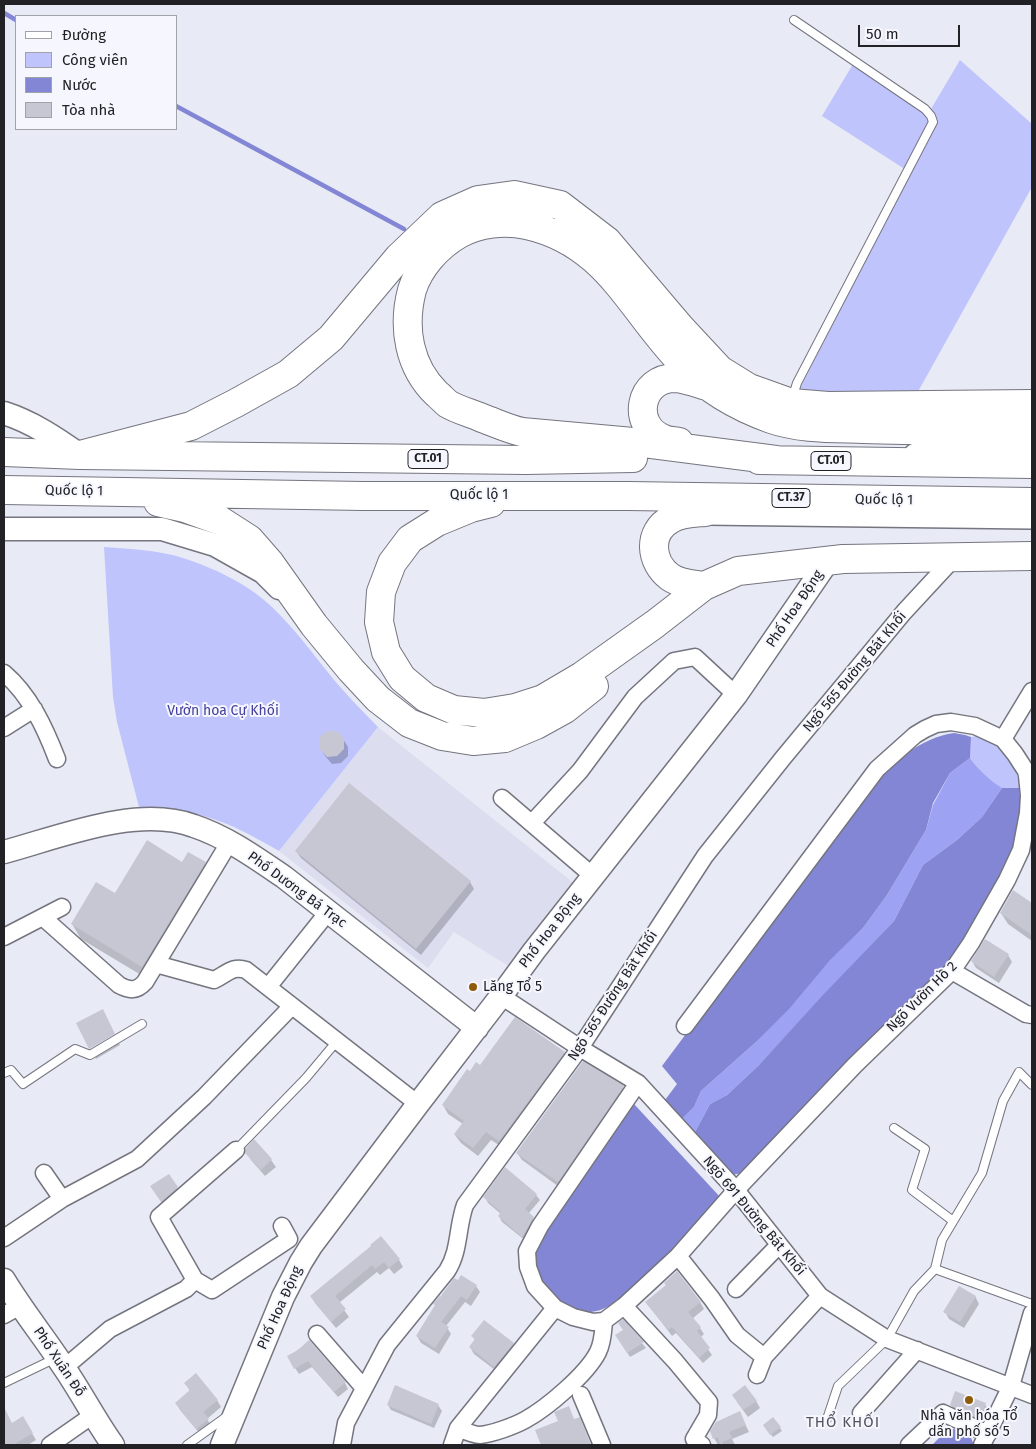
<!DOCTYPE html>
<meta charset="utf-8">
<style>
body{margin:0}
#map{position:relative;width:1036px;height:1449px;overflow:hidden;background:#e8eaf5;font-family:"Fira Sans",sans-serif}
canvas{display:block}
.frame{position:absolute;inset:0;border:5px solid #222226;pointer-events:none}
.legend{position:absolute;left:15px;top:15px;width:162px;height:115px;box-sizing:border-box;background:#f6f7fe;border:1px solid #a1a2a8;margin:0;padding:6px 9px;list-style:none;font-size:15px;color:#222226}
.legend li{display:flex;align-items:center;gap:10px;height:25px}
.legend b{width:25px;border:1px solid #a1a2a8}
.scale{position:absolute;left:858px;top:25px;width:102px;height:22px;box-sizing:border-box;border:2px solid #222226;border-top:0;padding-left:6px;font-size:15px;line-height:18px;white-space:nowrap;color:#222226;-webkit-text-stroke:4px #f6f7fe;paint-order:stroke}
</style>
<div id="map">
<canvas width="1036" height="1449"></canvas>
<div class="frame"></div>
<ul class="legend">
<li><b style="height:6px;background:#fff"></b>Đường</li>
<li><b style="height:14px;background:#bfc4fc"></b>Công viên</li>
<li><b style="height:14px;background:#8386d4"></b>Nước</li>
<li><b style="height:14px;background:#c6c7d2"></b>Tòa nhà</li>
</ul>
<div class="scale">50 m</div>
</div>
<script>
const g = document.querySelector('canvas').getContext('2d');
g.lineJoin = 'round';
function fillPath(path, color) { g.fillStyle = color; g.fill(path, 'evenodd'); }
function strokePath(path, color, width, dash) { g.strokeStyle = color; g.lineWidth = width; g.lineCap = dash ? 'butt' : 'round'; g.setLineDash(dash || []); g.stroke(path); }
function label(font, color, halo, rows, align = 'center') {
  g.font = font + ' "Fira Sans",sans-serif'; g.lineWidth = 4; g.setLineDash([]); g.textBaseline = 'middle'; g.strokeStyle = halo; g.fillStyle = color; for (const [text, x, y, turn = 0] of rows) {
    g.save(); g.translate(x, y); g.rotate((+turn || 0) * Math.PI / 180); g.textAlign = isNaN(turn) ? turn : align; if (halo) g.strokeText(text, 0, 0); g.fillText(text, 0, 0); g.restore();
  }
}
fillPath(new Path2D(`
 M378 727 575 884 510 967 454 932 428 968 279 851Z`), '#dcdef0');
fillPath(new Path2D(`
 M856 59 931 109 960 60 1032 124V187L915 397 796 396 911 173 822 116Z
 M104 547C130 549 158 550 183 558 214 568 248 584 272 607 295 629 314 655 334 680 348 696 363 712 378 727L279 851C231 823 197 806 140 811L117 722 113 697Z
 M979 736C1001 745 1018 763 1019 788 1014 788 1007 790 1002 788 990 785 977 767 970 758L971 737Z`), '#bfc4fc');
fillPath(new Path2D(`
 M970 758C979 770 989 780 1002 788L982 817 957 840 923 865 894 921 823 996 758 1066 727 1095 710 1104 694 1134 682 1119 694 1107 701 1091 755 1043 830 959 863 928 887 895 926 830 933 805 950 773Z`), '#9ea2f3');
fillPath(new Path2D(`
 M954 733 965 735 971 737 970 758 950 773 933 803 926 830 887 895 863 928 830 960 789 1009 755 1043 701 1091 694 1107 682 1119 665 1100 677 1084 662 1066 874 782C896 761 922 737 954 733Z
 M1002 788H1019L1021 805 1019 841 992 897 941 975 742 1173 732 1175 694 1134 710 1104 727 1095 758 1066 822 996 894 921 923 865 957 840 982 817Z
 M634 1104 721 1198C690 1234 661 1271 622 1298 612 1304 603 1311 591 1312 572 1314 558 1302 546 1288 537 1277 532 1260 536 1245 538 1239 543 1231 546 1225Z
 M954 1429 971 1438 974 1445H932L947 1430Z`), '#8386d4');
fillPath(new Path2D(`
 M343 739 348 747V756L341 763 332 764 325 756 321 749Z
 M296 851 470 882 474 889 421 955 301 858Z
 M205 863 213 878 151 981 81 939 72 924 115 895 183 864Z
 M1013 891 1032 904V941L1008 924 1001 913Z
 M985 940 1008 955 1012 962 999 983 976 968 972 961Z
 M115 1035 120 1045 96 1059 91 1049Z
 M564 1053 569 1062 505 1149 491 1140 478 1156 461 1143 455 1135 463 1124 448 1114 443 1105 470 1073 480 1067Z
 M623 1087 627 1094 562 1189 522 1160 517 1153Z
 M254 1141 271 1160 276 1167 265 1176 251 1160 247 1153Z
 M177 1188 181 1195 166 1208 156 1193Z
 M536 1195 540 1200 528 1214 533 1218 536 1223 526 1241 502 1222 499 1216 501 1214 488 1203 485 1197Z
 M372 1246 399 1260 403 1267 394 1274 389 1268 380 1275 377 1272 339 1303 349 1317 336 1328 315 1303 311 1296Z
 M476 1286 480 1292 471 1306 465 1302 446 1326 451 1334 439 1354 421 1343 417 1336 436 1306Z
 M975 1296 979 1304 964 1328 949 1319 945 1312Z
 M646 1302H700L704 1309 692 1319 700 1328 704 1334 700 1338 712 1355 703 1363 676 1333 672 1336Z
 M623 1321 646 1348 630 1357 616 1335 624 1330Z
 M473 1336 513 1344 517 1351 499 1373 474 1354 470 1347 475 1341Z
 M309 1342 345 1383 348 1389 338 1397 312 1367 299 1374 288 1357Z
 M185 1383 217 1400 221 1407 207 1419 212 1427 201 1435 180 1410 176 1403 190 1391Z
 M756 1401 760 1408 748 1417 737 1402Z
 M985 1404 989 1412 984 1425 955 1412 951 1405Z
 M388 1405H438L442 1411 434 1428 391 1410Z
 M4 1410 12 1425 23 1418 36 1440 28 1445H4Z
 M743 1420 749 1432 732 1439 735 1445H723L722 1443 718 1445 714 1438Z
 M766 1428H780L782 1431 773 1437Z`), '#0003');
strokePath(new Path2D(`
 M4 13 16 20
 M176 106 404 229`), '#8386d4', 4.5);
fillPath(new Path2D(`
 M327 731H337L344 738V749L337 756 327 757 320 749 319 738Z
 M349 783 471 881 416 949 295 851Z
 M147 840 182 862 188 852 206 862 142 967 71 924 96 882 115 893Z
 M1013 890 1032 903V935L1000 913Z
 M985 939 1009 954 994 977 971 961Z
 M103 1009 115 1034 89 1049 76 1023Z
 M515 1017 565 1052 499 1141 486 1132 473 1148 454 1134 464 1121 442 1105 467 1069 470 1071 476 1062 480 1065Z
 M583 1061 624 1086 558 1182 516 1153Z
 M254 1139 272 1159 261 1170 245 1153 246 1148Z
 M505 1167 537 1194 525 1209 534 1217 522 1237 498 1216 501 1212 483 1197Z
 M169 1174 178 1187 161 1202 150 1186Z
 M381 1236 400 1259 389 1268 384 1262 375 1269 372 1265 335 1296 346 1309 331 1322 310 1296 371 1246 370 1245Z
 M677 1271 701 1302 688 1312 701 1327 697 1331 710 1348 699 1358 672 1327 668 1330 645 1302 666 1285 664 1283Z
 M461 1275 477 1285 467 1300 461 1296 441 1322 449 1327 435 1348 416 1336 435 1305 433 1304 440 1296V1297L454 1278 458 1280Z
 M959 1286 976 1296 960 1322 943 1312Z
 M623 1319 644 1342 627 1353 615 1335 623 1330 618 1323Z
 M484 1320 514 1343 494 1367 469 1347 475 1339 471 1336Z
 M309 1340 346 1382 334 1392 308 1361 294 1369 287 1356 298 1350Z
 M196 1373 218 1400 203 1412 209 1419 196 1429 175 1403 190 1390 184 1383Z
 M395 1385 439 1404 431 1424 387 1405Z
 M745 1385 757 1401 743 1410 732 1395Z
 M955 1391 986 1403 980 1419 950 1405Z
 M569 1406 574 1419 580 1417 591 1445H541L535 1430 558 1421 554 1412Z
 M4 1407 12 1423 23 1416 33 1433 13 1445H4Z
 M740 1411 746 1425 729 1432 732 1438 720 1443 718 1437 713 1439 710 1431 716 1422Z
 M773 1417 781 1427 770 1435 763 1425Z`), '#c6c7d2');
const lane = new Path2D(`
 M792 399 797 383 933 122 931 116 925 109 794 20
 M4 1073 11 1070 23 1084 75 1049 90 1055 142 1024
 M894 1128 925 1149 912 1190 953 1221
 M236 1150 306 1078 337 1041
 M935 1269 1032 1304
 M4 1383 56 1358
 M827 1419 838 1386 887 1339 914 1291 935 1269 942 1240 982 1173 1003 1101 1019 1072 1032 1085
 M187 1445 226 1417`);
const street = new Path2D(`
 M4 673C30 695 45 728 57 759
 M4 728 34 709
 M1003 739 1032 691
 M502 798 593 876
 M532 823 580 771 635 697 674 661 695 657 736 695
 M47 921 119 985C130 991 137 991 145 982L229 843
 M4 937 62 907
 M156 964 214 980C226 975 232 965 246 970L418 1104
 M952 971 1026 1014 1032 1015
 M268 987 328 912
 M501 996 580 1048 638 1083 736 1190 820 1296 887 1339 1032 1395
 M638 1083 540 1226 527 1251 528 1267 535 1286 555 1308 573 1317 593 1322 604 1321 624 1306 678 1256 736 1190 855 1065 952 971 971 943 1007 880 1021 850 1028 813 1029 795 1027 776 1026 771 1015 754 1003 739 975 726 951 722 936 724 925 729 915 735 877 769 685 1026
 M62 1199 137 1159 204 1097 292 1006
 M4 1238 62 1199 44 1173
 M678 1256 712 1299 737 1335 764 1357
 M195 1280 159 1217 236 1150
 M195 1280 212 1290 289 1239 282 1226
 M736 1289 779 1245
 M624 1306 675 1361 709 1402 708 1415 694 1439 702 1445
 M4 1315 20 1306
 M317 1334 364 1388
 M64 1368 110 1329 186 1289 195 1280
 M757 1375 764 1357 820 1296
 M581 1395 602 1445
 M861 1413 917 1350
 M458 1428C465 1431 473 1435 480 1435 492 1434 514 1426 525 1420 547 1408 587 1374 598 1352 603 1342 603 1332 604 1321
 M50 1445 93 1415
 M342 1445 346 1423 387 1345 447 1271C460 1251 457 1227 465 1205L580 1048 705 856 783 758 904 612 954 558
 M452 1445 458 1428 555 1308
 M909 1445 943 1413 988 1434
 M982 1445 1011 1386 1032 1313`);
const secondary = new Path2D(`
 M4 413C32 422 56 438 80 455
 M4 529H162L215 545 263 572 279 588
 M4 852C60 837 137 805 194 826 227 837 256 858 284 877L477 1028
 M4 1280C22 1310 44 1337 63 1366 81 1392 95 1420 113 1445
 M222 1445 283 1297 301 1262 311 1246 418 1104 501 996 534 951 736 695 828 561`);
const primary = new Path2D(`
 M916 456 953 448 1032 449
 M685 508 705 512 1032 516`);
const highway = new Path2D(`
 M679 442C674 441 668 441 664 439 630 426 639 377 676 378 686 379 697 383 707 386
 M4 452 80 455 526 460 633 458
 M80 455 191 426 236 403 288 374 331 338 399 257 442 216 478 200 514 195 560 205 607 241 680 327 720 370 749 388 791 403 828 406 1032 404
 M759 460 1032 464
 M776 460 644 443 522 432C508 429 496 423 482 418 471 413 458 410 448 404 444 401 441 397 437 394 409 367 402 328 412 290 419 267 438 246 459 234 478 223 505 220 527 225 607 243 629 308 681 362 707 389 735 406 771 419 800 429 833 428 863 429 920 431 976 430 1032 430
 M4 490 363 496H628L1032 502
 M158 502 185 508 221 521 249 539 270 563 314 625 351 670 378 699 409 723 442 736 473 741 505 738 536 725 565 709 594 686
 M491 503 471 508 437 522 410 539 392 563 381 592 379 622 386 652 402 678 426 698 454 710 484 713 515 708 543 699 582 676 655 624 704 586 738 571 843 559 1032 556
 M704 586C692 584 680 584 670 577 650 562 647 532 671 519 681 513 693 513 705 512`);
strokePath(lane, '#74757f', 10);
strokePath(street, '#74757f', 19);
strokePath(secondary, '#74757f', 25);
strokePath(primary, '#74757f', 28);
strokePath(highway, '#74757f', 30);
strokePath(lane, '#fff', 8);
strokePath(street, '#fff', 16);
strokePath(secondary, '#fff', 22);
strokePath(primary, '#fff', 25);
strokePath(highway, '#fff', 28);
for (const [x, y, r, color] of [
 [473,987,5,"#8e5b09"],
 [969,1400,5,"#8e5b09"]
]) { const dot = new Path2D(); dot.arc(x, y, r, 0, 2 * Math.PI); g.fillStyle = color; g.fill(dot); strokePath(dot, '#f6f7fe', 2); }
for (const [x, y, w] of [
 [428,459,40],
 [831,461,40],
 [791,498,38]
]) { const box = new Path2D(); box.roundRect(x - w / 2, y - 9.5, w, 19, 4); g.fillStyle = '#f6f7fe'; g.fill(box); strokePath(box, '#222226', 1); }
label('bold 12px', '#222226', null, [
 ["CT.01",428,459],
 ["CT.01",831,461],
 ["CT.37",791,498]
]);
label('14px', '#222226', '#f6f7fe', [
 ["Quốc lộ 1",74,491,1],
 ["Quốc lộ 1",479,495],
 ["Quốc lộ 1",884,500,1],
 ["Phố Hoa Động",795,609,-56],
 ["Ngõ 565 Đường Bát Khối",855,672,-50],
 ["Phố Dương Bá Trạc",297,890,36],
 ["Phố Hoa Động",550,931,-52],
 ["Ngõ 565 Đường Bát Khối",613,996,-57],
 ["Ngõ Vườn Hồ 2",922,997,-45],
 ["Ngõ 691 Đường Bát Khối",754,1216,50],
 ["Phố Hoa Động",280,1308,-66],
 ["Phố Xuân Đỗ",59,1362,56]
]);
label('14px', '#443f9b', '#f6f7fe', [
 ["Vườn hoa Cự Khối",223,711]
]);
label('14px', '#222226', '#f6f7fe', [
 ["Lăng Tổ 5",483,987],
 ["Nhà văn hóa Tổ",969,1416,"center"],
 ["dấn phố số 5",969,1432,"center"]
], 'left');
g.letterSpacing = '1px';
label('15px', '#54555e', '#f6f7fe', [
 ["THỔ KHỐI",843,1423]
]);
g.letterSpacing = '0px';
</script>
